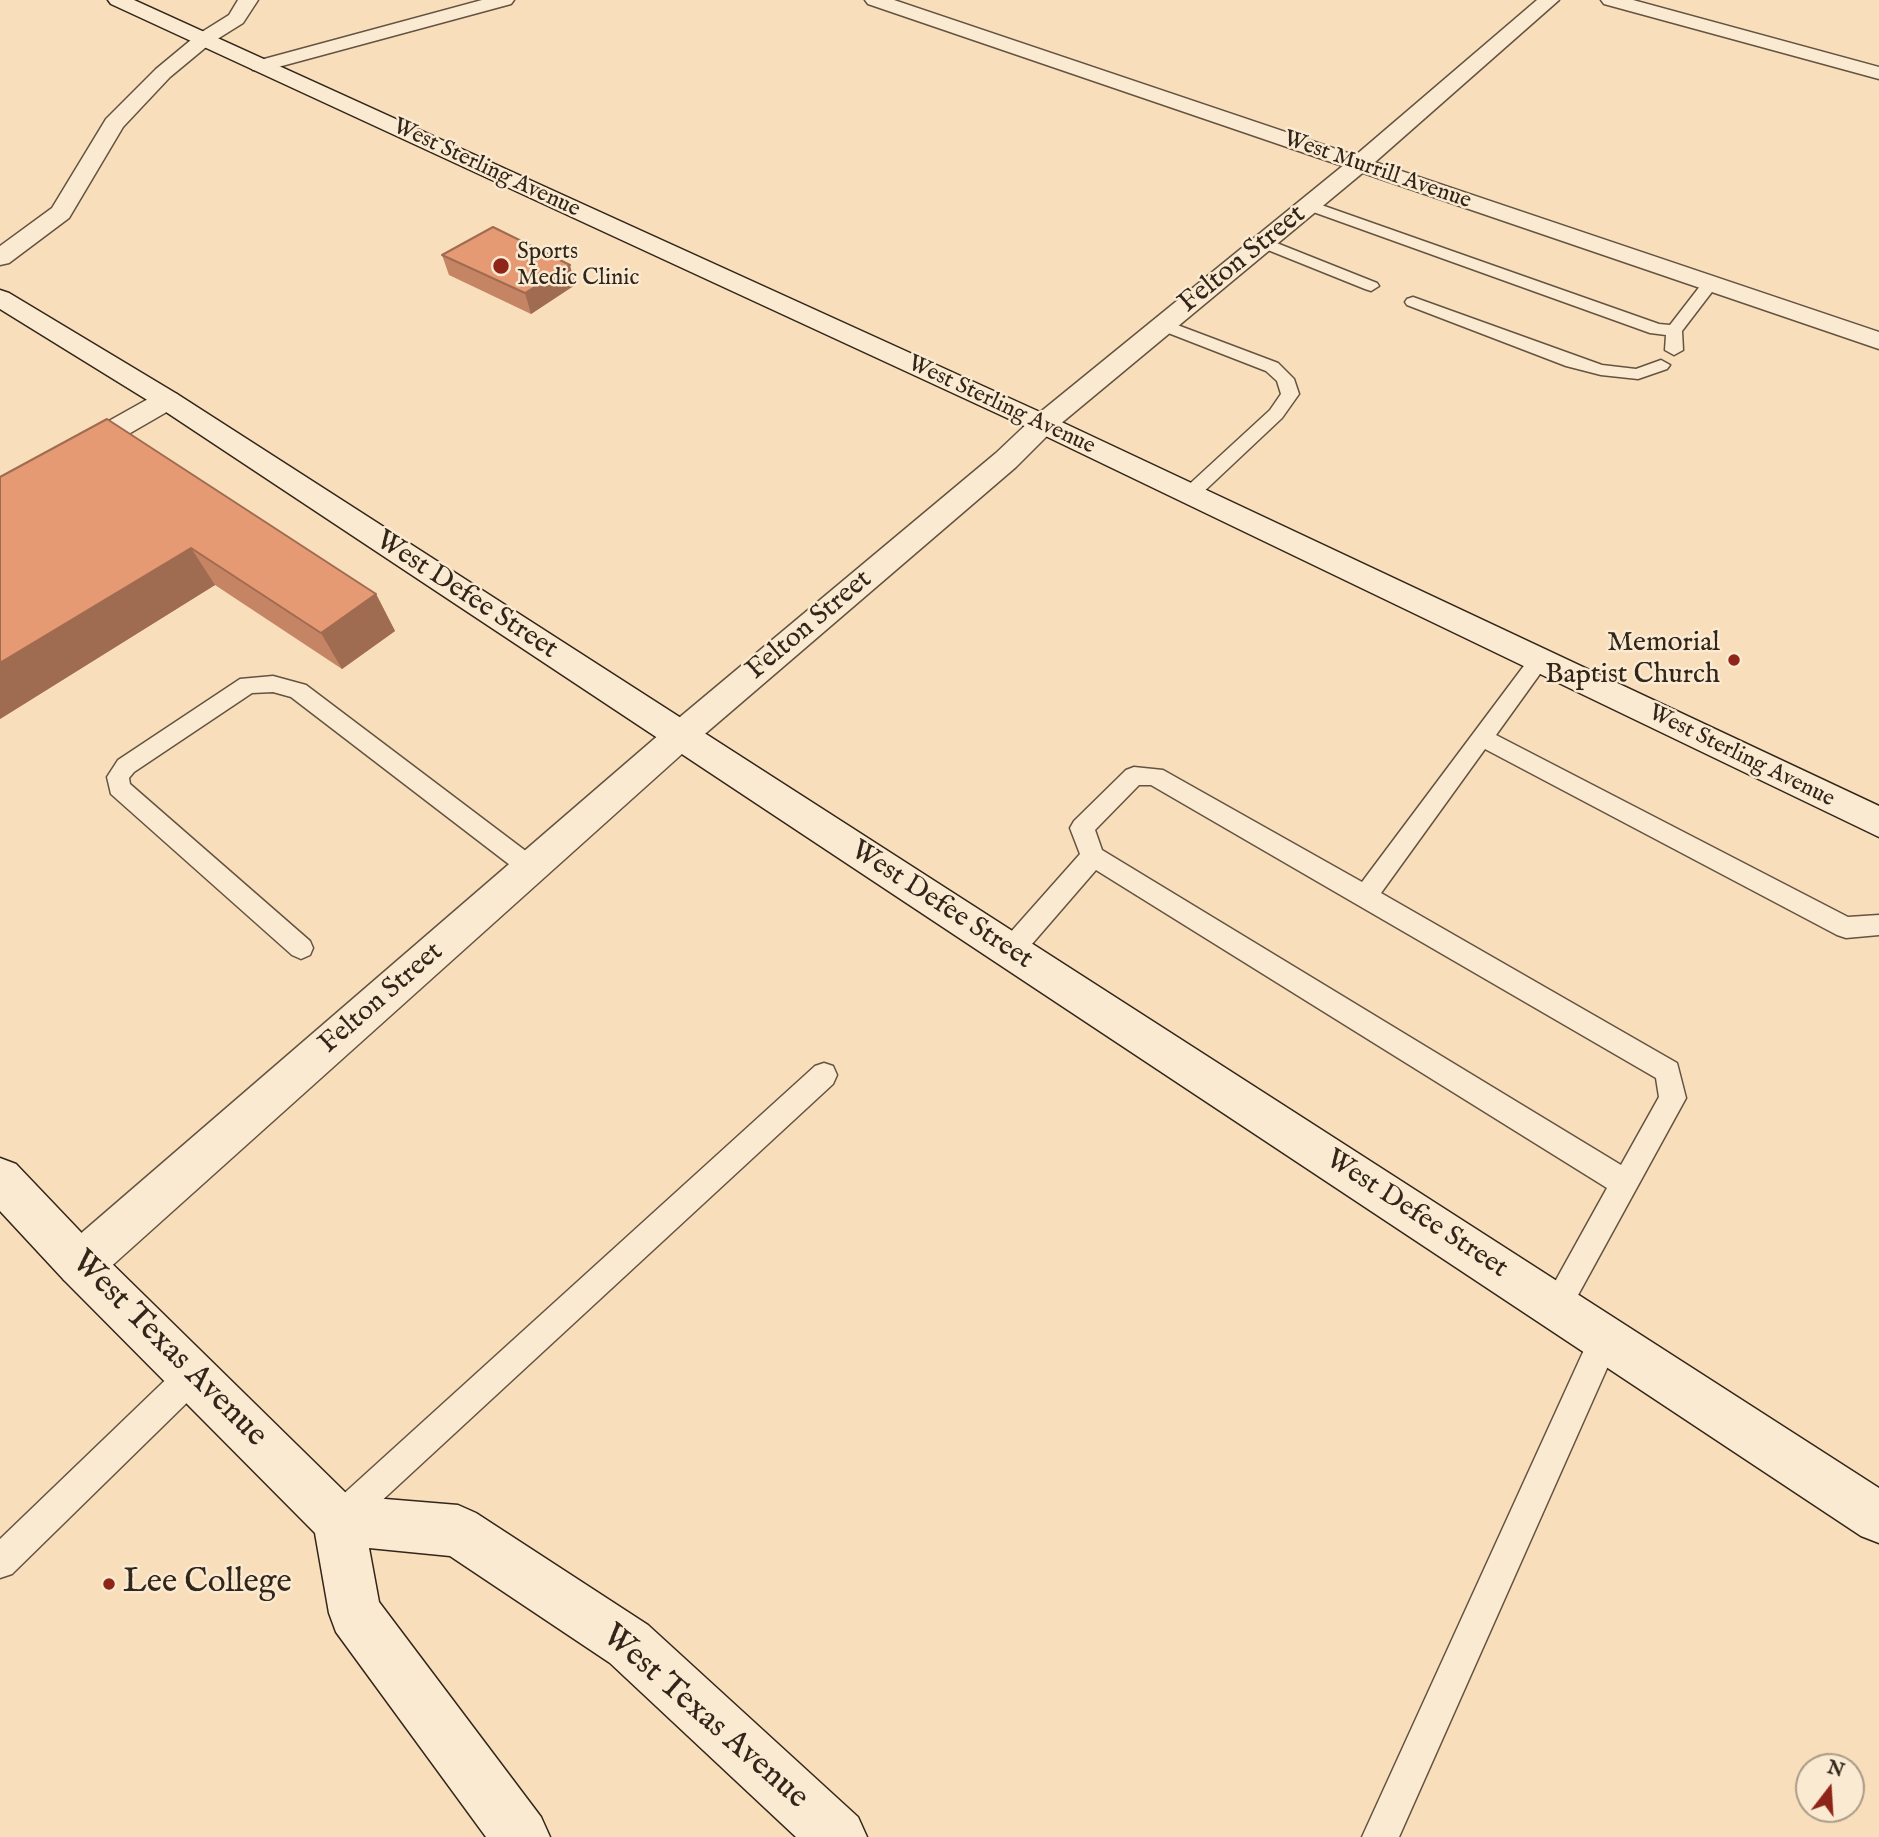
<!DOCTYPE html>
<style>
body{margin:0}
#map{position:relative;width:1879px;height:1837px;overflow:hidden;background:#f8deba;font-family:"IM FELL English",serif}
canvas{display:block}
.north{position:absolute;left:1795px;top:1753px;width:70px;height:70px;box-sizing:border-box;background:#faead2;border:2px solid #aa9b88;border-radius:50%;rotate:17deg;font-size:19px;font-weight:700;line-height:28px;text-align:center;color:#322519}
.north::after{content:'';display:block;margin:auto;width:24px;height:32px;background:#8f2418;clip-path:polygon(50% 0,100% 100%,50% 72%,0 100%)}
</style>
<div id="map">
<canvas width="1879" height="1837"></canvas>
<div class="north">N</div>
</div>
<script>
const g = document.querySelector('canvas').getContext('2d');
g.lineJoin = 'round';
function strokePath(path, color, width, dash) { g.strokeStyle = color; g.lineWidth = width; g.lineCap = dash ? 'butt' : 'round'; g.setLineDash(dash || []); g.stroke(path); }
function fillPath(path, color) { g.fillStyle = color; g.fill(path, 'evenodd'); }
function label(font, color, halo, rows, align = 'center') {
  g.font = font + ' "IM FELL English",serif'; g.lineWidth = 5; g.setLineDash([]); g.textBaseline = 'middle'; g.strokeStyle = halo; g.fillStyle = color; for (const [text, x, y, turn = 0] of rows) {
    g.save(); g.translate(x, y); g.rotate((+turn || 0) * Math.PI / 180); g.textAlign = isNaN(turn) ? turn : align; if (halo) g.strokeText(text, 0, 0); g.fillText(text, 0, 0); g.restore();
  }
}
const service = new Path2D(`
 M1310 201 1659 324 1670 325 1704 281 1710 279 1718 284 1682 331 1683 350 1674 355 1665 350 1666 335 1650 333 1305 209 1302 206 1305 203Z
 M1264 238 1377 283 1379 286 1371 291 1365 289 1258 246 1256 243Z
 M1413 297 1602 365 1636 369 1661 360 1670 365 1667 369 1638 379 1601 375 1566 366 1407 305 1405 302 1407 299Z
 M1164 320 1278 363 1294 379 1299 394 1282 418 1197 498H1183L1181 494 1183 490 1270 410 1281 394 1277 381 1266 371 1158 329 1156 325Z
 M1539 652 1546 655 1550 660 1496 735 1848 917 1879 915V935L1846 938 1837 935 1485 749 1381 893 1677 1063 1686 1098 1566 1317 1556 1322 1546 1317 1541 1307 1607 1188 1096 870 1019 959 1010 962 1001 959 998 951 1001 943 1080 854 1070 828 1074 821 1126 770 1134 767 1163 770 1362 882 1532 655ZM1139 785H1151L1656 1078 1659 1097 1621 1165 1102 850 1095 830Z
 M273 676 306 685 539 861 543 868 539 875 531 878 523 875 291 697 273 692 252 693 134 772 129 778 130 784 310 941 313 948 310 955 301 959 292 955 111 794 107 777 118 760 240 679Z
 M824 1063 833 1066 837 1075 833 1084 350 1530 339 1535 328 1530 323 1519 328 1508 815 1066Z
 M1605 1324 1616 1328 1620 1339 1399 1837H1362L1594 1328Z
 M193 1360 204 1364 208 1375 204 1386 12 1574 0 1578V1539L182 1364Z`);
const minor = new Path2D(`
 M238 0H258L243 23 211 43 170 77 123 127 69 218 9 263 0 265V246L52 208 106 119 156 69 197 35 229 15Z
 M482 0H514L511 4 267 70H253L250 66 253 62Z
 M865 0H894L1879 332V349L868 4Z
 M1601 0H1633L1879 67V79L1604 4Z
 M167 392 177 394 181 400 177 406 11 502 0 505V482L157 394Z`);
const tertiary = new Path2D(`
 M1537 0H1559L1366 170 1053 430 1016 467 692 745 96 1280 80 1287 64 1280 57 1264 64 1248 668 727 996 453 1033 418 1350 160Z`);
const secondary = new Path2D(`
 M108 0H134L1053 418 1879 806V837L1033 430 111 4Z
 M0 290 9 293 177 394 1879 1488V1543L1861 1536 157 406 0 309Z
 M0 1158 16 1164 96 1248 349 1496 458 1505 476 1513 648 1625 858 1817 867 1837H796L610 1663 450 1556 369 1548 379 1602 541 1817 550 1837H486L336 1632 329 1613 315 1533 64 1280 0 1211Z`);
strokePath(service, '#645341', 3);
strokePath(minor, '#645341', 3);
strokePath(tertiary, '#645341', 3);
strokePath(secondary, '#322519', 3);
fillPath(service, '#faead2');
fillPath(minor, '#faead2');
fillPath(tertiary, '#faead2');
fillPath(secondary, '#faead2');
fillPath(new Path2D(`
 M442 255 575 285 531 314 449 275Z
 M0 477 376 594 395 631 342 669 215 585 0 719Z`), '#c58464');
fillPath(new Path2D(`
 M570 265 575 285 531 314 525 293Z
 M191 548 215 585 0 719V663Z
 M376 594 395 631 342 669 321 633Z`), '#a06c51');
const building = new Path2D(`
 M493 227 570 265 525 293 442 255Z
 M107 419 376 594 321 633 191 548 0 663V477Z`);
fillPath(building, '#e59a74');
strokePath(building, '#a06c51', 2);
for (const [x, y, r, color] of [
 [501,266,9,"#8f2418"],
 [1734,660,7,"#8f2418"],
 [109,1584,7,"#8f2418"]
]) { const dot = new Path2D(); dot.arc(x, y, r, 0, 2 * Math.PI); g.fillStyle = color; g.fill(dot); strokePath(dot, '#faead2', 2.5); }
label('23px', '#322519', '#faead2', [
 ["West Sterling Avenue",486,169,25],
 ["West Murrill Avenue",1377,171,19],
 ["West Sterling Avenue",1001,406,25],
 ["West Sterling Avenue",1741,757,26]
]);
label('23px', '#322519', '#faead2', [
 ["Sports",517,253],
 ["Medic Clinic",517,279]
], 'left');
label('28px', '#322519', '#faead2', [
 ["Felton Street",1243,260,-39],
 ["West Defee Street",466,596,33],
 ["Felton Street",810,626,-40],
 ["West Defee Street",941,906,33],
 ["Felton Street",382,999,-41],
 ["West Defee Street",1416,1215,33]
]);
label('28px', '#322519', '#faead2', [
 ["Memorial",1720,644],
 ["Baptist Church",1720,676]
], 'right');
label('33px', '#322519', '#faead2', [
 ["West Texas Avenue",168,1350,45],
 ["West Texas Avenue",704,1718,41]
]);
label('33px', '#322519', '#faead2', [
 ["Lee College",123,1584]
], 'left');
</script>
